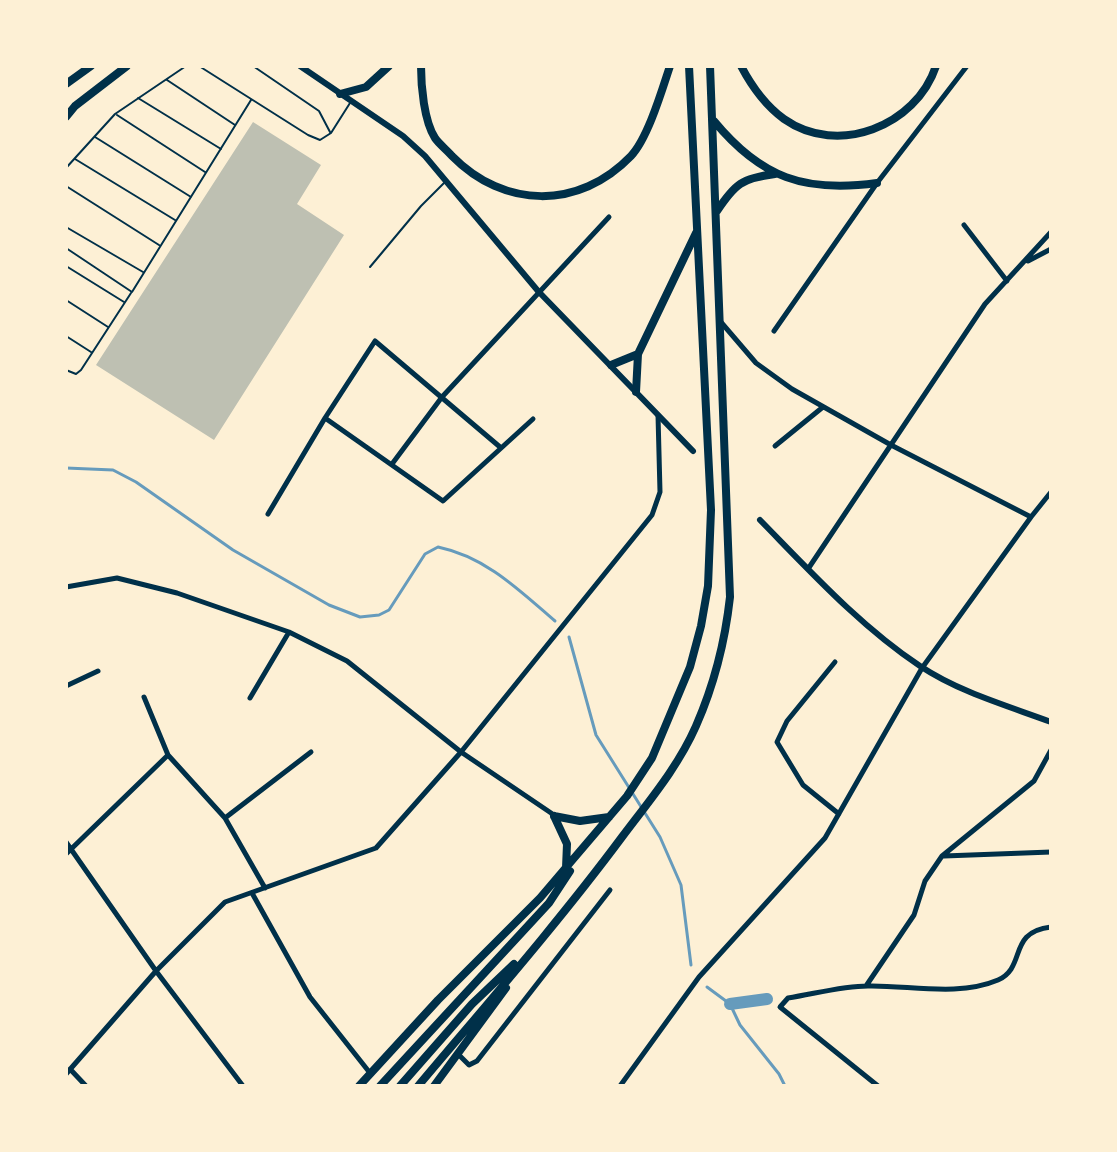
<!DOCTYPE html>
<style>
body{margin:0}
#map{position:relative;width:1117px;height:1152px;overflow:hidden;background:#fdf0d5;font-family:Inter,sans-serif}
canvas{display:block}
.frame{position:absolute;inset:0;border:68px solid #fdf0d5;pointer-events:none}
</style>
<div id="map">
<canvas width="1117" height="1152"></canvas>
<div class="frame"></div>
</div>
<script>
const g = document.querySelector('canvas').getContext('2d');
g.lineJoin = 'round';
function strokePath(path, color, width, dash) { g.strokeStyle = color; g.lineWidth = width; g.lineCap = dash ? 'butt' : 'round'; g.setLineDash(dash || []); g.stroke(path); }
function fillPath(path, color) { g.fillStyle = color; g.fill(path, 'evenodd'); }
strokePath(new Path2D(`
 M66 468 113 470 136 482 233 550 329 605 360 617 379 615 389 610 425 554 438 547C486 557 519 590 555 621
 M569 637 596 735 660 837 681 885 691 965
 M707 987 730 1004 740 1025 779 1074 785 1086`), '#669bbc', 3);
strokePath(new Path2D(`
 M730 1004 767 999`), '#669bbc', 12);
fillPath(new Path2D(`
 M253 122 321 165 297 204 344 235 214 440 96 365Z`), '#bec0b2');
strokePath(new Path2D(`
 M199 66 308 135 320 140 331 133 350 103
 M253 66 319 111 330 132
 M167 80 235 125
 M138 98 221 149
 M117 115 205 172
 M95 137 191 197
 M75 159 175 220
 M66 168 115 114 186 66
 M66 186 159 245
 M66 227 143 272
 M66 248 132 292 251 100
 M66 266 124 302
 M370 267 421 206 445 182
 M66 300 108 327
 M66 336 91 352
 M66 370 76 374 81 370 131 293`), '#003049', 2);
strokePath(new Path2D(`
 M964 225 1007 281
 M1028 261 1051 249
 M774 331 877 183 967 66
 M775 446 823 407
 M500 447 375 341 325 418 443 501 533 419
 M392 464 442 397 609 217
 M268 514 325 418
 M1031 517 1051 492
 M808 569 985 304 1051 232
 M66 587 117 578 177 593 289 632 347 661 461 752 554 815
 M835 662 787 721 777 742 803 785 839 814
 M66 686 98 671
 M144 697 168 755 225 818 265 888
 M250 698 289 632
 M225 818 311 752
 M66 842 156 971 243 1086
 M66 854 168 755
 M944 856 1051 852
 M252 893 310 997 370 1073
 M866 986 914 915 925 881 942 856 1034 781 1051 750
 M459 1055 469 1065 477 1061 610 890
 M70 1069 86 1086
 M66 1074 156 971 225 902 376 848 461 752 652 515 660 492 658 415
 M620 1086 699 977 825 838 922 668 1031 517 891 445 792 389 756 363 720 321
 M878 1086 780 1007 788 998C814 994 842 986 868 986 909 985 958 997 998 980 1027 967 1007 932 1051 927`), '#003049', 5);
strokePath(new Path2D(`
 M300 66 403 136 425 156 538 291 693 451
 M760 520C810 571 860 626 920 666 959 692 1008 706 1051 722`), '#003049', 6);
strokePath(new Path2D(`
 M421 66C421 86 424 121 435 138 439 144 447 150 452 156 504 209 579 210 631 156 648 138 662 90 670 66
 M741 66C751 85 766 106 784 119 838 157 916 126 936 66
 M66 84 91 66
 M340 94 366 87 389 66
 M66 117 75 106 127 66
 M714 121C761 178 805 193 877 183
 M717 211C735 184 742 178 775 174
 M611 365 638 354
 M636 392 638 354 696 233
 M554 816 580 821 609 817
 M554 816 567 844 566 868
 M359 1086 438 1000 540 898 627 796 652 758 690 667 701 626 708 586 711 510 689 66
 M380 1086 549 903 570 871
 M400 1086 472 1004 514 964
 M418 1086C487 1004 558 923 622 837 649 801 678 767 696 726 714 685 725 642 730 597L710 66
 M434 1086 506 988`), '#003049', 8);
</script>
